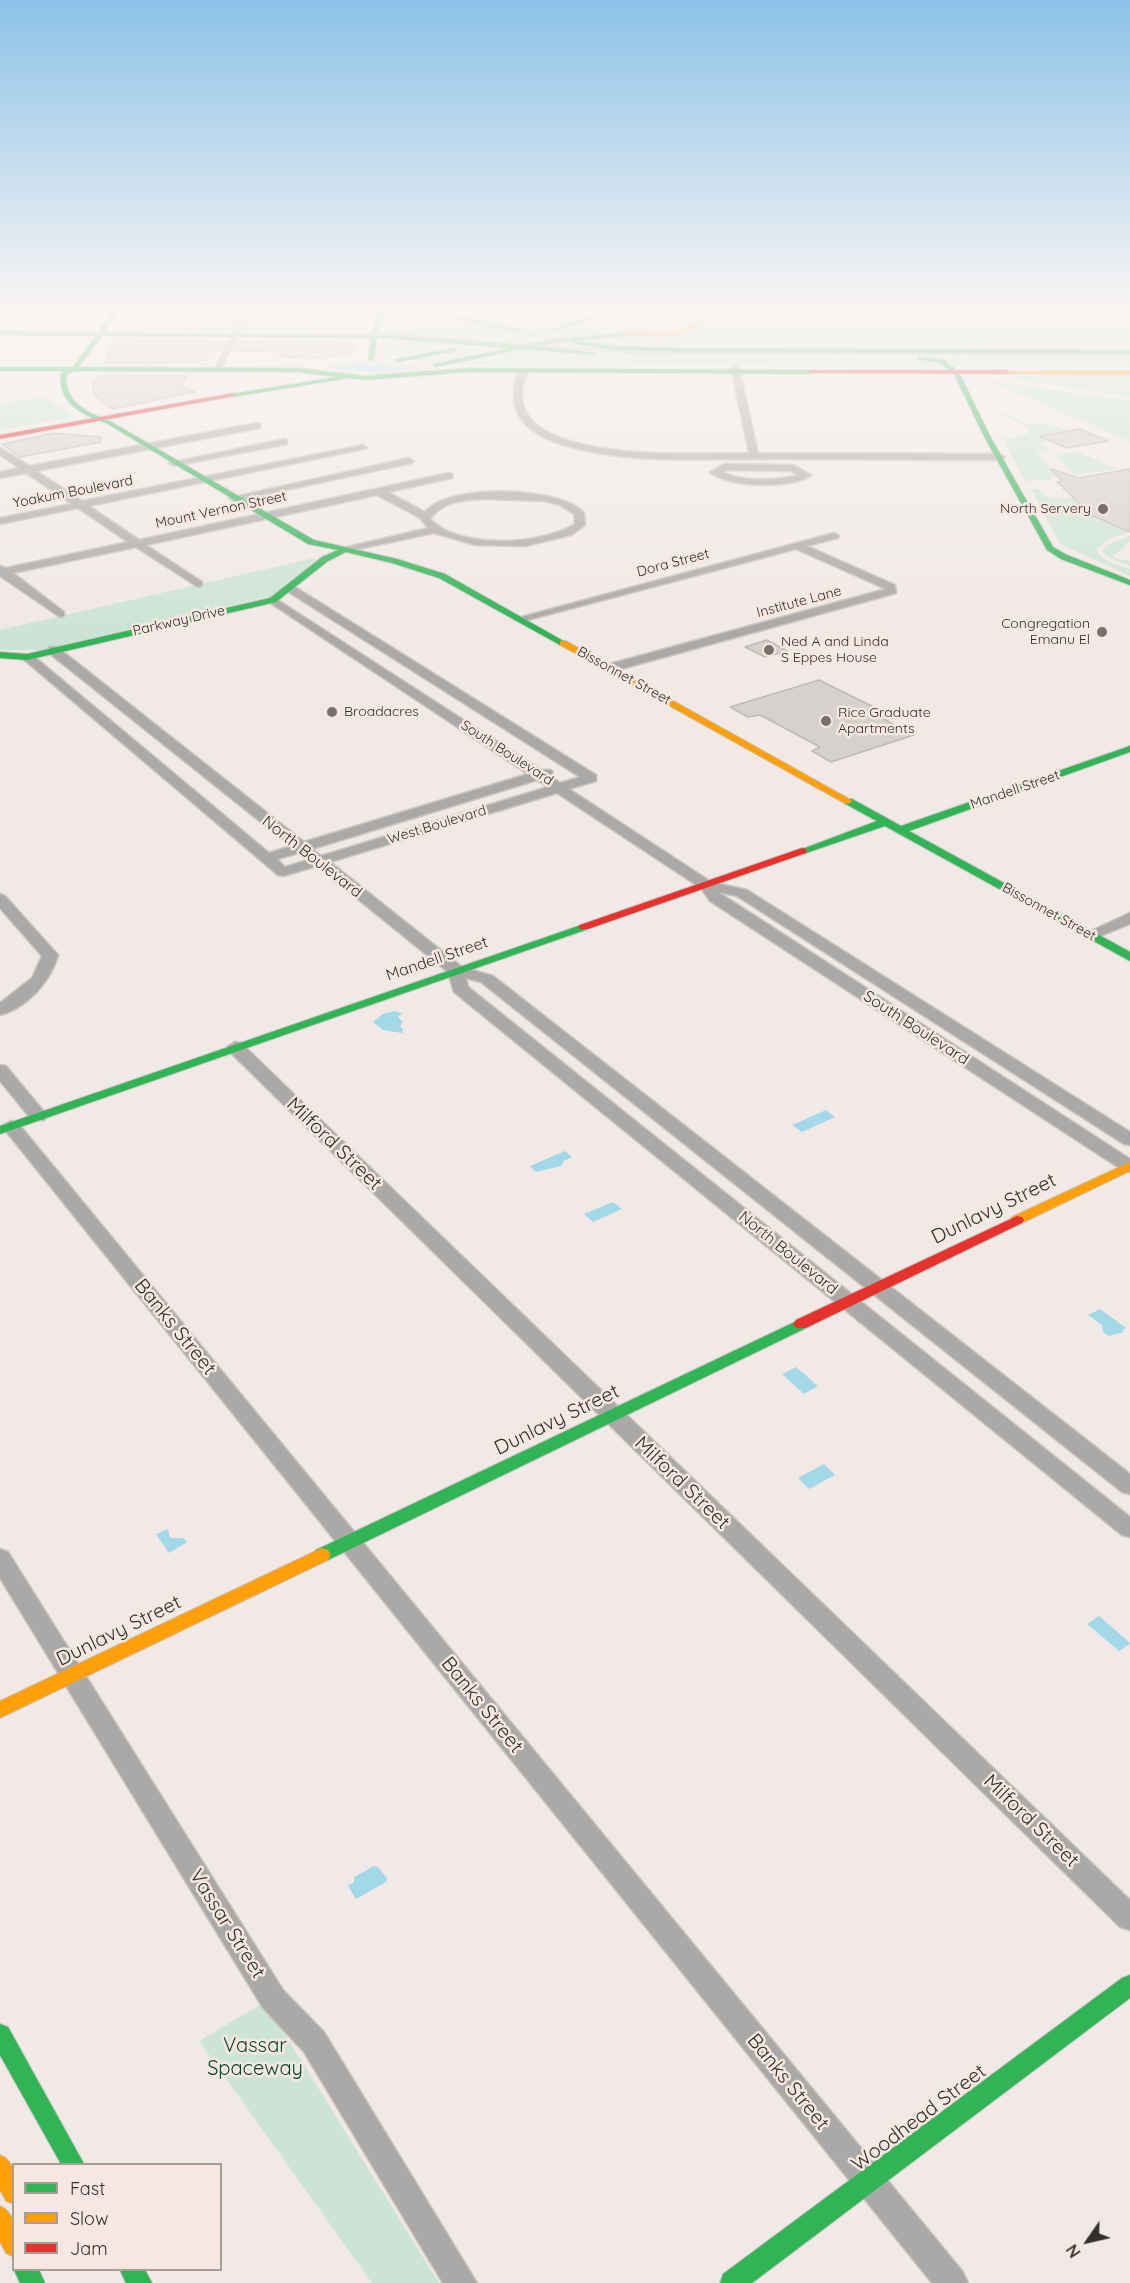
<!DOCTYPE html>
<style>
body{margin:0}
#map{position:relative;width:1130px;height:2283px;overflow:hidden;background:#f1e9e5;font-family:Quicksand,sans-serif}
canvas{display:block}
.legend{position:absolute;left:12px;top:2163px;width:210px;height:108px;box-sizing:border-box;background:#f6e8e0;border:2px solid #a89e98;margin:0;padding:8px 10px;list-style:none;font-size:18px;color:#342f2c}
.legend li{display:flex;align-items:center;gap:12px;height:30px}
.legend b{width:30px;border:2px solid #a89e98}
.north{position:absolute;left:1058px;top:2211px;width:60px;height:60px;-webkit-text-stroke:4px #f6e8e0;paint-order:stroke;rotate:236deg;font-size:16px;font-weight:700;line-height:24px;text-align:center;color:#342f2c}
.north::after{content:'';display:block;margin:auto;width:21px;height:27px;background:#342f2c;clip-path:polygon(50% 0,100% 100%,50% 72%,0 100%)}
</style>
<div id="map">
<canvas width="1130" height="2283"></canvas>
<ul class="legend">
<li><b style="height:8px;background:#30b455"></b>Fast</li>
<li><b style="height:8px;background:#ff9f0a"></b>Slow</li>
<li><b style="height:8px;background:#e5322d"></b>Jam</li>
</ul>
<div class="north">N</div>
</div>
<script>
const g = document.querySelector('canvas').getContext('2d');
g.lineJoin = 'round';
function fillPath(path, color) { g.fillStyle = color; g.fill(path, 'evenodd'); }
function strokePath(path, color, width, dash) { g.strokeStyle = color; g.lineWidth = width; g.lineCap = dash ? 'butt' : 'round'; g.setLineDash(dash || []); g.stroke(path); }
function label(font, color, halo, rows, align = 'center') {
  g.font = font + ' Quicksand,sans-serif'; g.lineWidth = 5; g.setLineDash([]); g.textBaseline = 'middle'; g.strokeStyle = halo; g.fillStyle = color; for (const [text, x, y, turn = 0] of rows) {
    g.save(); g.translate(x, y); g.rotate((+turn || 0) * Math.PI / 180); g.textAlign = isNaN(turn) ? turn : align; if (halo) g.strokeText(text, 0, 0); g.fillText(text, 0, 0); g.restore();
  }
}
fillPath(new Path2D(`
 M391 310H1130V367L455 365 379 355Z
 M372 361 403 363 421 368 415 372 375 376V372L407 368 375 365 338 367V370L370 375 323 369 341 363Z
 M997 376H1130V397Z
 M988 380 1130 401V441L1007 389Z
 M40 397 50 400 74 417 0 430V404Z
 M1006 414 1031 425 1045 423 1057 427 1076 438 1040 436 1050 440 1036 442 1052 450 1036 452 1057 476H1050V480H1047L1025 481 1003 439 1028 434 1030 428 1002 415Z
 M1077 451 1117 469 1074 475 1056 455Z
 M1031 489H1040L1046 497 1073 498 1085 509 1081 511 1129 532 1108 539 1096 549C1101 561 1118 565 1130 569V576L1060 544Z
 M1130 535V542L1124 545 1127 546 1113 555 1114 558 1130 561V566L1106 556 1102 550 1108 545Z
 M314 558 316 560 276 594 267 597 41 650H0V630Z
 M265 2002 439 2283H372L199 2041Z`), '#cce4d5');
fillPath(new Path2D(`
 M364 365 407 368 375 372 336 369Z
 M394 1011 402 1013 398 1017 403 1022 400 1026 403 1029 402 1033 383 1030 373 1022 383 1014Z
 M826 1110 835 1117 802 1132 792 1125Z
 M565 1151 572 1157 564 1161 561 1166 536 1172 530 1166Z
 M613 1202 622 1209 593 1222 584 1214Z
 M1100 1309 1126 1328 1122 1330 1124 1332 1109 1336 1103 1332 1102 1325 1088 1315Z
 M796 1367 818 1386 804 1394 782 1374Z
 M824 1464 835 1475 809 1489 798 1478Z
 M168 1529 170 1538H183L187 1542 169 1553 156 1534Z
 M1099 1616 1130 1643V1644L1119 1651 1087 1624Z
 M374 1866 378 1867 387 1878 386 1882 356 1899 348 1886 354 1882V1877Z`), '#a3d8e9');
const building = new Path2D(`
 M140 310H241L232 329 127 328Z
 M254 310H356L349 329H245Z
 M118 340 226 341 221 351H210L204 361H197L195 363H106L111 356H106Z
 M238 341 349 342 357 350 323 358 279 357 282 352 232 351Z
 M98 376H187L181 386 195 392 112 409 94 394 93 383Z
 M1080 429 1108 441 1067 448 1039 436Z
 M54 433 101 437V442L20 457 2 444Z
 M1051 469 1079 478 1130 469V532L1091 515 1057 482 1062 481Z
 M767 640 787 651 765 657 745 647Z
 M819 680 894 717 885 720 914 735 831 762 812 751 820 747 760 715 748 717 730 707Z`);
fillPath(building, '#d7d1ce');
strokePath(building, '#c0bab7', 1.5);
const street = new Path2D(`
 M244 310H252L220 370 213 372Z
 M735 365 739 368 758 453 1000 454 1005 457 1000 460C918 459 836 459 755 459 696 459 636 463 578 449 551 443 514 429 514 396 513 387 515 373 524 368L528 371C483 468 701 453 749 453L731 368Z
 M257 423 260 424V428L36 471 82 501 363 445 368 448 89 506 139 540 449 473 452 474V478L388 492 425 512C447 483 561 486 584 513L585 525 571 535 525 546 475 545 434 533 339 553V549L428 528 420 518 377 495 146 545 202 582V586L198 587 136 547 13 573 64 612V616L60 617 0 576V566L6 568 128 542 78 508 0 524V518L72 504 26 473 0 478V472L19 468 0 455V448L30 466ZM484 499 544 501 560 505 574 514 575 524C541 545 460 550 430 519 443 501 464 500 484 499Z
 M284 439 287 440V444L174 466 169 463Z
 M409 458 414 461 412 463 234 501 229 498Z
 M724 464 793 465 811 475C793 489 727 488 710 472ZM726 470 791 471 798 475C776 481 743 482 722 472Z
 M834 533 839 536 838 538 807 546 895 585 896 593 610 672 604 668 606 665 886 589 796 549 520 622 514 619Z
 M287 587H295L596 775V781L569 789 711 882 747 890 1130 1132V1145L1124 1144 737 896 718 892 1130 1159V1172L1124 1171 710 901 701 888 557 793 330 862 462 967 493 976 1130 1474V1494L1122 1492 481 982 466 978 468 987 1130 1517V1537L1122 1535 454 992 448 972 317 866 283 876 278 875 21 657 31 654 269 853 291 846 49 653V647H57L304 842 528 774 269 602V598L273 597 541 770H551L553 773 550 776 560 783 580 777 287 591ZM537 780 548 787 321 856 312 849ZM299 853 308 860 285 867 277 859Z
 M0 894 5 896 58 955C51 981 27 1008 0 1015V1003L32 978 42 956 0 908Z
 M1130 913V924L1090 940 1082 935Z
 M235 1042 241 1043 1130 1900V1930L1120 1927 229 1051 227 1047Z
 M0 1065 6 1066 44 1112 47 1116 44 1120H32L0 1081Z
 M11 1121 17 1122 963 2272 968 2283H932L5 1130 2 1126Z
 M0 1549 8 1552 283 1990 324 2032 477 2283H443L304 2052 263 2008 0 1578Z`);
const fast = new Path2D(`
 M114 310H120L104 332 372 334 379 310H385L378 334 523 345 552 339 643 331 645 334 578 341 613 346 684 348 1130 350V354L684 352 613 350 575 344 573 341 536 346 597 353 594 355 523 349 435 367 433 364 510 348 377 338 374 359 371 361 368 359 371 338 102 336 79 367 297 368 365 376 468 368 810 370 813 372 810 374 468 372 365 380 349 378 233 397 231 394 337 377 297 372 75 371 67 374C63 402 88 413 110 421L314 540 397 559 445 574 567 643 560 645 439 578 392 563 346 552 328 561 276 602 27 660 0 658V652L27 654 270 598 322 557 338 550 308 544 106 423C81 415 57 402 61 373L63 371H0V367H73L96 336 0 335V331L98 332Z
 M422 310H435L524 331 521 333Z
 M594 315 596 318 554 332 549 331Z
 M454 348 456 351 397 362 394 360Z
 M919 357 944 360 959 372 991 438 1053 547 1067 555 1130 580V585L1061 559 1047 550 985 438 954 374 940 363 919 359Z
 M1130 746V752L909 831 1130 952V961L885 826 806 853 802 854 797 851 877 821 844 803V799H852L901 826Z
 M584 924 588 925V929L0 1134V1126Z
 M801 1319 806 1320 809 1324 806 1328 328 1560 322 1562 316 1560 313 1555 316 1550Z
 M1130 1975V1998L752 2283H720L723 2274 1122 1978Z
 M0 2024 8 2027 84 2164H61L0 2055Z
 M14 2270H39L45 2283H20Z
 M120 2270H145L152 2283H126Z`);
const slow = new Path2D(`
 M690 310 704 313 709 320C691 337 646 342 624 332L627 330C653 332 680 336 703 320L700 315Z
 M1005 371H1130V375L1007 374Z
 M560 641H566L853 801 848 804 844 803 560 645Z
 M1130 1162V1171L1022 1223 1017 1224 1010 1220 1012 1217Z
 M322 1548 328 1550 331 1555 328 1560 0 1718V1701Z
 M0 2155C19 2162 14 2187 14 2204L6 2201 0 2190Z
 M0 2206C19 2214 14 2239 14 2257L6 2253 0 2242Z`);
const jam = new Path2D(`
 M810 370H1007L1010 372 1007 374 808 373Z
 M233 393 235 396 0 439V435Z
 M802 848 806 849V853L588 929H580L578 927 580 925Z
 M1017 1216 1022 1217 1024 1220 1022 1223 806 1328H796L793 1324 796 1320Z`);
strokePath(street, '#cac5c1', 3);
strokePath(fast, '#cac5c1', 2);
strokePath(slow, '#cac5c1', 2);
strokePath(jam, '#cac5c1', 2);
fillPath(street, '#aba9a7');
fillPath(fast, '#30b455');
fillPath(slow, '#ff9f0a');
fillPath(jam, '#e5322d');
strokePath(new Path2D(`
 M410 310 564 342
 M0 332 406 335 631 353 1130 355`), '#b2aeac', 1.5);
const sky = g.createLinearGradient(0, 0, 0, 630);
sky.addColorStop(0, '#8cc2e8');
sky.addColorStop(0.49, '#f9f5f3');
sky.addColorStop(1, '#f9f5f300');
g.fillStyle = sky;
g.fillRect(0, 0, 1130, 630);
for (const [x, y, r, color] of [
 [1103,509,6,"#76706d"],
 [1102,632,6,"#76706d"],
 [769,650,6,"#76706d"],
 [332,712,6,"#76706d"],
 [826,721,6,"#76706d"]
]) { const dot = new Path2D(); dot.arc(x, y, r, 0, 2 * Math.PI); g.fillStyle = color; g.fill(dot); strokePath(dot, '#f6e8e0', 2); }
label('14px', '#342f2c', '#f6e8e0', [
 ["Yoakum Boulevard",73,492,-11],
 ["Mount Vernon Street",221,510,-12],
 ["Dora Street",673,563,-15],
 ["Institute Lane",799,602,-15],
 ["Parkway Drive",179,621,-13],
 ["Bissonnet Street",624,676,29],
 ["South Boulevard",507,753,33],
 ["Mandell Street",1015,790,-19],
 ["West Boulevard",437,825,-17],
 ["Bissonnet Street",1049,912,29]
]);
label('14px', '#342f2c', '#f6e8e0', [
 ["North Servery",1091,509,"right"],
 ["Congregation",1090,624,"right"],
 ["Emanu El",1090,640,"right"],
 ["Ned A and Linda",781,642],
 ["S Eppes House",781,658],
 ["Broadacres",344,712],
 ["Rice Graduate",838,713],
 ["Apartments",838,729]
], 'left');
label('16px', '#342f2c', '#f6e8e0', [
 ["North Boulevard",312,857,38],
 ["Mandell Street",437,959,-19],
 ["South Boulevard",916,1028,33],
 ["North Boulevard",788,1253,39]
]);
label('20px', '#342f2c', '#f6e8e0', [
 ["Milford Street",334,1144,44],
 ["Dunlavy Street",994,1209,-26],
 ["Banks Street",175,1327,51],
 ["Dunlavy Street",557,1420,-26],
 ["Milford Street",682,1483,44],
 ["Dunlavy Street",119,1631,-26],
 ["Banks Street",482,1705,51],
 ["Milford Street",1031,1821,44],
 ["Vassar Street",227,1924,58],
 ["Banks Street",788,2082,51],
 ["Woodhead Street",919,2118,-37]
]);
label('20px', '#084530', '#f6e8e0', [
 ["Vassar",255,2046],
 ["Spaceway",255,2069]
]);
</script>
